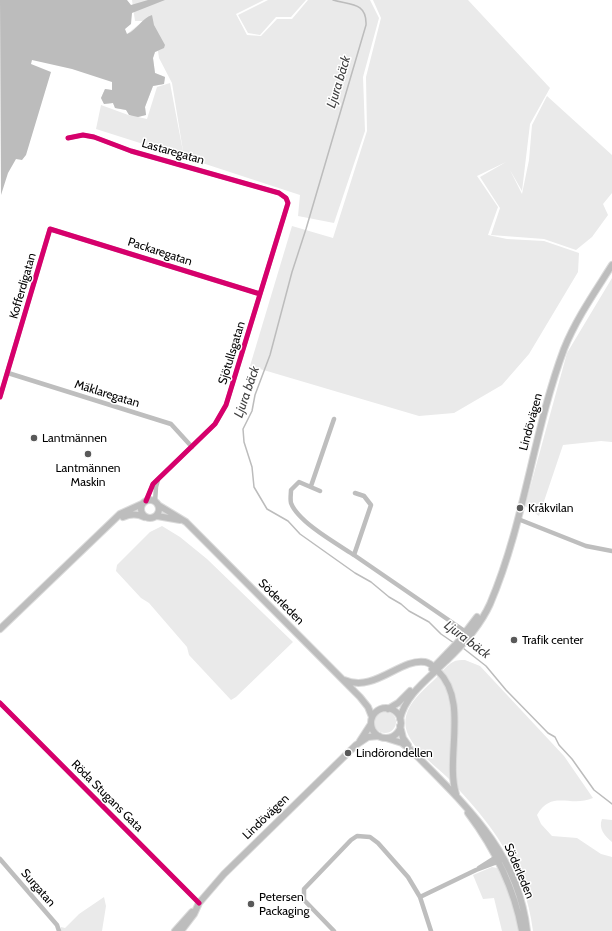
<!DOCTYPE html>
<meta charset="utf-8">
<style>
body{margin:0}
canvas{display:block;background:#fff}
</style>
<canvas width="612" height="931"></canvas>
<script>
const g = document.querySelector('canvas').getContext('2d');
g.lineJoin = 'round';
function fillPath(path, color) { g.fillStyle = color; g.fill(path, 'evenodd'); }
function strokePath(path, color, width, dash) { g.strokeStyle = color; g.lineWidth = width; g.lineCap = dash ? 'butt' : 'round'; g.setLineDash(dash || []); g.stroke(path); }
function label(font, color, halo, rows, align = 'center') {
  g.font = font + ' Cabin,sans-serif'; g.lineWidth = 3; g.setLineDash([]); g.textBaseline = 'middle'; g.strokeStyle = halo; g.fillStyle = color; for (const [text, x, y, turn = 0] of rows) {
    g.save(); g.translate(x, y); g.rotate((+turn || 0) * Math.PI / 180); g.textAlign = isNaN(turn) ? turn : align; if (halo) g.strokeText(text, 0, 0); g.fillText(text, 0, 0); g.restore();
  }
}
fillPath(new Path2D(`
 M132 0H264L236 14 247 35 261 36 277 19H292L308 0H370L379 18 363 77 365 131 334 223 298 216 300 195 184 157 172 83 159 58 158 51 155 52 153 58 155 73 165 77 164 84 153 86 145 107 146 115 138 117 147 119 157 87 170 83 184 157 96 129 101 105 131 116 126 110 115 108 113 103 104 104 101 98 105 89 112 90 127 34 143 21H135Z
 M268 0H306L291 17H276L260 35 248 33 238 15Z
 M373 0H468L550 88 530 124 522 191 510 170 522 194 529 160 532 125 547 96 612 155V193L603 204 608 215 592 237 576 250 544 239 491 235 500 208 480 177 506 162 477 176 498 207 488 235 507 239 544 241 579 253 578 272 529 354 502 385 454 413 419 416 250 366 292 226 333 238 367 131 366 77 381 18Z
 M612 278V442L601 441 563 445 539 516 525 506 567 353Z
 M162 526 180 537 207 559 293 642 236 697 231 700 189 655 187 647 149 603 141 598 116 571 117 565 150 532Z
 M465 660 480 666 564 756 593 798C570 808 552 789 537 815L541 824 552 836 577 838 601 854 612 857V931H533C525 866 491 823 447 777 433 764 414 750 407 732 399 708 423 691 437 677 442 672 447 665 453 662 456 660 461 660 465 660Z
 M374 722a11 11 0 1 1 22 0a11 11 0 1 1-22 0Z
 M602 819 612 820V842C605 836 598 829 602 819Z
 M492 867 497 868 501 872 513 904 520 931H502L494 898 483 899 473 875Z
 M104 897 106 906 102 931H60L61 927 65 928 79 914Z`), '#eaeaea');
fillPath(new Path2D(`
 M0 0H127L131 5 148 0H165L132 13 131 24 125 29 127 34C137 30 142 18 152 15L154 25 165 45 164 48 155 52 153 58 155 73 165 77 164 84 153 86 145 107 146 115 138 117 129 115 126 110 115 108 113 103 104 104 101 98 105 89 112 90V82L72 69 32 60 31 64 51 72 26 155 22 160 16 159 8 173 1 195Z`), '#bcbcbc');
strokePath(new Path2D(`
 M333 0C350 5 367 2 366 25L306 229 292 272 270 355 255 395 252 411 243 429 244 442 252 467 254 487 267 509 288 521 300 534 355 573 371 582 389 597 401 604 409 611 429 622 441 634 454 643
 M463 648 486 666 506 690 548 733 555 737 559 745 572 759 594 790 612 804`), '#bcbcbc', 1.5);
const major = new Path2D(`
 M141 509a9 9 0 1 1 18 0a9 9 0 1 1-18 0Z
 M158 505 186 522 360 697 368 707 372 717
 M157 516 180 520
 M123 517C130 514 136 513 144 517
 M0 629 120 514 142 504
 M432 669 458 642 477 617
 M344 680C375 693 400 658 425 662 431 663 434 667 438 671 469 701 445 757 456 794
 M371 723a15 15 0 1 1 30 0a15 15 0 1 1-30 0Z
 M388 709 398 703 410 691
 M400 719C405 695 429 678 446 661 463 645 480 626 490 604 525 522 533 432 564 349 576 319 595 292 612 265
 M400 726 403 738 408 745
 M386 738 402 743 411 750C464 804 518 851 527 931
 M360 741 371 724
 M468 813C495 849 514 887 522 931
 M175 931 192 912
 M181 931 194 914 199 903 224 874 356 745 368 737 379 736`);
strokePath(major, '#dbdbdb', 8);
strokePath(new Path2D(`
 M68 138 83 135 94 137 131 151 279 193 286 198 288 203 226 405 215 424 153 484 146 501
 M8 373 171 424 192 447
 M0 397 50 229 260 294
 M311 486 334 419
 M320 491 299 482 291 490C291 494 290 499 291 503 298 522 337 544 354 555
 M355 493 364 496 371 505 354 555 466 632
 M155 502 156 487 158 480
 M518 519 586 546 612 551
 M0 703 199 903
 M0 859 57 925 59 931
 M479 868 498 856
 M420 897 476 870 500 861
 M334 931 304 900V889L351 840 357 836 370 837 378 843 408 877 420 897 431 931`), '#bebebe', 4.5);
strokePath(major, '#bdbdbd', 6);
strokePath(new Path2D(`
 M68 138 83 135 94 137 131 151 279 193 286 198 288 203 226 405 215 424 153 484 146 501
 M0 397 50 229 260 294
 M0 703 199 903`), '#d6006c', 5);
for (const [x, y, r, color] of [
 [34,438,4,"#595959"],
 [88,454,4,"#595959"],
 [520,508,4,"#595959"],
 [514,640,4,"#595959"],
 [348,753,4,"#595959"],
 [251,904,4,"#595959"]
]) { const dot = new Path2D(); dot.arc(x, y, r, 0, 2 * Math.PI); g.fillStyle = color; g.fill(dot); strokePath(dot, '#fff', 1.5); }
label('12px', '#000', '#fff', [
 ["Lastaregatan",173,152,16],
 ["Packaregatan",160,252,18],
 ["Kofferdigatan",23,286,-74],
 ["Sjötullsgatan",232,353,-73],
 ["Mäklaregatan",107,394,17],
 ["Lindövägen",531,422,-75],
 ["Söderleden",281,602,45],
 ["Röda Stugans Gata",107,796,45],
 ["Lindövägen",266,817,-44],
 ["Söderleden",519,871,67],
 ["Surgatan",38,888,49]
]);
label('12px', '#000', '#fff', [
 ["Lantmännen",42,438],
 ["Lantmännen",88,468,"center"],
 ["Maskin",88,482,"center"],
 ["Kråkvilan",528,508],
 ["Trafik center",522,640],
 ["Lindörondellen",356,753],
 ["Petersen",259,897],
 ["Packaging",259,911]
], 'left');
label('italic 13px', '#414141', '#fff', [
 ["Ljura bäck",339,82,-73],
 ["Ljura bäck",247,392,-71],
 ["Ljura bäck",467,640,37]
]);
</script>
